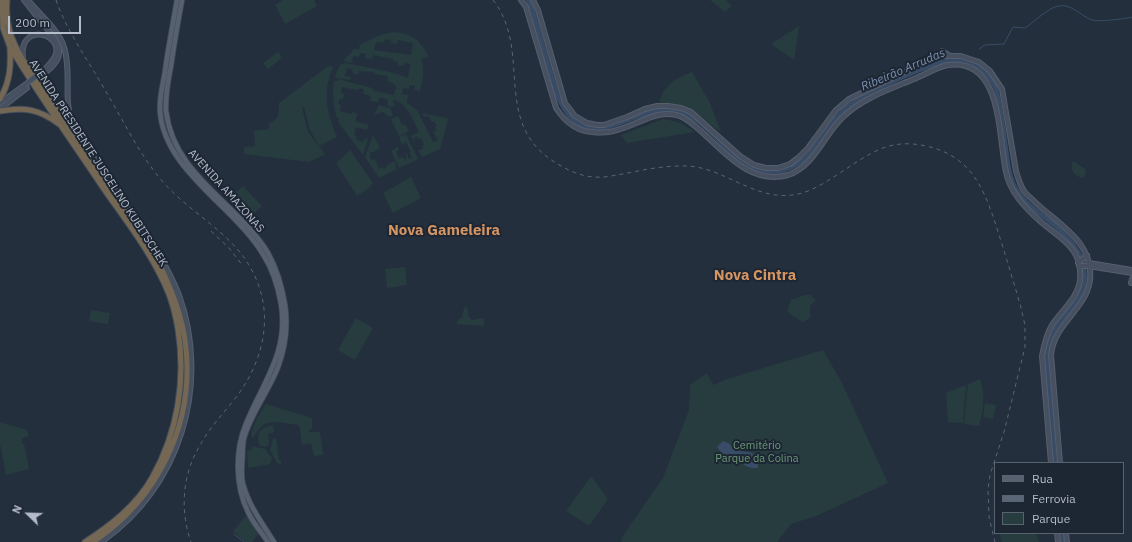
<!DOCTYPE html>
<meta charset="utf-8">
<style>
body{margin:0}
#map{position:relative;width:1132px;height:542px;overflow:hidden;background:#242f3e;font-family:"IBM Plex Sans",sans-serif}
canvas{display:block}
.legend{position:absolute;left:994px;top:462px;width:130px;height:72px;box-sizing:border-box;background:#1d2633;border:1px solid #59626f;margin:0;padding:5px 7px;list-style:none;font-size:12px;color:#b4bcc9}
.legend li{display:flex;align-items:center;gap:8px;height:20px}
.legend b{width:20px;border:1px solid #59626f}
.north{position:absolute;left:8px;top:494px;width:40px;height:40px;-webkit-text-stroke:3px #1d2633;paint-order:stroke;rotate:293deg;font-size:11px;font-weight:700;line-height:16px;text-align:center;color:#b4bcc9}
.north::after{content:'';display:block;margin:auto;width:14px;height:18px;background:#b4bcc9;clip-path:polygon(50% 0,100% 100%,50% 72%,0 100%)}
.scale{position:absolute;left:8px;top:16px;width:73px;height:18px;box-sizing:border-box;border:2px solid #b4bcc9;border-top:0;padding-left:5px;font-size:12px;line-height:14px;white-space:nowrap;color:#b4bcc9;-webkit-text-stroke:3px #1d2633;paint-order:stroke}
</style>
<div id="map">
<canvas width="1132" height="542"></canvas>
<ul class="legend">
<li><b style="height:5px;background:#56606e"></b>Rua</li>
<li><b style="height:5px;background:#5a6575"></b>Ferrovia</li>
<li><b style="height:11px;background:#263c3f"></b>Parque</li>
</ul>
<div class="north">N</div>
<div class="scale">200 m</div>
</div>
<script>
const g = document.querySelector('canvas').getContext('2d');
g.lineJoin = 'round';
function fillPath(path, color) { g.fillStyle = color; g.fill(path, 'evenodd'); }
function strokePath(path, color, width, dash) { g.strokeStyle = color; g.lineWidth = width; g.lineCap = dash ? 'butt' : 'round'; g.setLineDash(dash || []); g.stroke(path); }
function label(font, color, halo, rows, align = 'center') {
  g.font = font + ' "IBM Plex Sans",sans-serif'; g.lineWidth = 4; g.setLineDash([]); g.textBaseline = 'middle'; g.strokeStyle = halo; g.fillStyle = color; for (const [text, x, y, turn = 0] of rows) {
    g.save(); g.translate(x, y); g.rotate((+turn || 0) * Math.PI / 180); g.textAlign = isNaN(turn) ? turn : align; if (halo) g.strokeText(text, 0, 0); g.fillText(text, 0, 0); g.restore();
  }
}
fillPath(new Path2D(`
 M283 0H314L317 6 285 24 275 5Z
 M710 0H726L732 6 725 12Z
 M799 26 794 60 771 44Z
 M393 32C414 34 420 40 429 57L421 59C425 68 423 81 420 91L414 90 415 86 409 85V89L403 88 402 94 408 95 407 103 417 110 433 142 438 140 433 132 436 131 435 127 437 126 434 121 432 122 428 116 424 117 422 113 446 118 448 120 440 149 422 157 418 150 423 149 422 146 424 145 421 138 418 139 417 136 414 138 415 141 414 142 411 136 419 132C412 119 409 105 394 100L393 103 396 104 392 107 387 105 388 100 380 97 378 102 370 101 371 96 363 94 364 90 360 88 357 90 342 87 341 93H344L343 99H340L338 104 341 105 340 111 351 114 352 112 358 114 355 121 369 125 367 130 356 127 354 135 357 136 356 140 363 142 365 138 368 139 363 155 338 122 339 119 337 118C333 105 332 94 334 81H337L338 79 372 88 375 91 394 95 396 87 393 83 387 81 388 76 375 74 373 72 359 71 358 75 352 73 353 70 347 68 345 76 351 77 350 80 336 78 335 76 340 65 346 63 395 73 408 78 410 64 404 63 403 66 398 65V62L393 61V59L373 55 372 59 365 58 366 54 360 53 359 57 353 56 352 63 343 61 354 49H360V46H358L359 45 380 35ZM385 39 391 40V43L397 44 398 40 413 43 411 55 374 50 376 42 384 43Z
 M278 52 282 58 268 69 263 63Z
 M328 66 333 67C322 92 327 113 337 137L319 146 310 130 304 107 302 108 308 132 325 154 309 162 244 154V147L255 146 254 131 269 129V124C280 117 279 116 279 103Z
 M692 72 709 101 721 132 687 108 659 102C665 84 675 79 692 72Z
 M379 105 388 108 390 107 393 115 391 117 388 116 383 112 374 115Z
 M398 116 402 125 405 124 409 131 399 136 391 119Z
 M663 119C676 121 685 124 695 132L627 143 621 135Z
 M406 134 417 157V160L399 168 391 151 399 146 398 148 399 150 396 152 399 158 403 157 404 159 407 158 405 154H407L409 159 412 158 409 153 411 152 406 142 402 145 399 137Z
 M373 135 380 148 373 152H370V158L372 160 375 159 379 169 383 167 384 169 386 168V166L394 161 397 169 379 178 365 157Z
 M350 150 373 183 369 188 357 196 336 163Z
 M1073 161 1085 169 1086 174 1083 178C1074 177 1069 169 1073 161Z
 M411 177 421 198 393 213 383 193Z
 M243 186 262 206 251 216 233 195Z
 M405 267 407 285 387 288 385 269Z
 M805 295H810L816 300 810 306V318L803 322 793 316 787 311 791 300Z
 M466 307H467L469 317 472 320 484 318V326L456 324 460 318H462L464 308Z
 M91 310 110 313 108 324 89 321Z
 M356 318 373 328 355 360 338 350Z
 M823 350 842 383 888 483 816 516 791 524 777 542H621L622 537 663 478 689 410 690 386 691 384 707 373 713 385 727 379Z
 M980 379C986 395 983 411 979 426L964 424 968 384Z
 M966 385 963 423 948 422 946 393Z
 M985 403 996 405 993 419 983 417Z
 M266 404 312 418V429H309V432H320L323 455 314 456 311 443 302 445 300 428 298 425C276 423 265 415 253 439L251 433 257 418Z
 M0 422 27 430 29 436 22 438V444H24L29 469 6 475 0 444Z
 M273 425 274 432 268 434 269 441 268 446 265 447 259 445C256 431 261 428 273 425Z
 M276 438 279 460H281V464L277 463 270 450 273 439Z
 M252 446 265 449 272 458 270 464 248 468 247 450 251 451Z
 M591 476 608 499 589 526 566 511Z
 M246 516 259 533 252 542H245L233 531Z
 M999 533H1036L1039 542H1002Z`), '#263c3f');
fillPath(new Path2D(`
 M723 441C731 443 734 450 741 451 747 452 750 451 754 455L753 458 745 461 756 462 758 465V468C747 469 746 465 737 461 729 457 723 456 717 447Z`), '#394c67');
strokePath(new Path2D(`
 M979 49 985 45 1004 44 1013 27 1025 28C1034 22 1048 8 1058 6 1071 3 1081 16 1092 20 1097 22 1126 19 1132 17
 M234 534 244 542`), '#394c67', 1);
strokePath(new Path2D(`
 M528 0 532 9 557 95C588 165 629 103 675 111 718 118 732 183 784 170 813 163 825 127 845 109 860 95 941 56 960 60 977 62 989 74 996 89 1001 108 1003 129 1006 149 1008 164 1009 179 1018 192 1024 202 1035 210 1044 217 1065 233 1089 254 1084 283 1081 302 1063 313 1055 329 1050 337 1049 345 1046 354L1055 463
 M1062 533 1063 542`), '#394c67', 4.5);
const secondary = new Path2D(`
 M24 0C30 8 37 17 44 25 58 42 69 55 46 72
 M28 0C39 14 59 30 64 47 72 72 63 98 72 123 92 155 113 186 134 217 151 242 168 267 179 295 211 385 180 488 101 542
 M521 0 526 7 556 108C565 122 576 131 592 132 600 133 609 133 617 130 638 125 658 108 680 116 689 120 696 127 703 133 727 155 752 185 788 175 815 166 824 134 844 116 863 98 890 89 914 79 924 75 937 67 948 65 1003 57 998 137 1006 172 1010 192 1025 208 1041 222 1061 239 1083 248 1080 280 1078 298 1061 311 1052 325 1046 335 1044 345 1042 356L1051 463
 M533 0 538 10 565 103 575 116 587 123 597 125H604L627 117 645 109 657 106H668L681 108 691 112 740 156 754 165 766 168H778L790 164 798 158 808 148 836 110 849 99 927 61 943 56H961L979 62 990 71 1002 89 1016 171C1018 178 1020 185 1024 191 1027 195 1031 198 1035 202 1059 225 1094 242 1090 280 1086 310 1054 323 1051 355L1060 463
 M23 58C18 24 61 31 56 54 54 60 49 65 45 69
 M937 58 942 51 949 55
 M0 103 25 85
 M0 109 27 88
 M1078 263 1087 255
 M1089 263 1132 270
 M1079 266H1088L1132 273
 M1131 283 1132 279
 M1057 533 1058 542
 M1066 533 1067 542`);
const primary = new Path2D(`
 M177 0C173 24 168 48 165 72 163 84 159 98 160 111 164 171 236 207 264 256 273 270 278 287 281 304 289 352 263 382 246 424 235 450 235 486 248 512 253 523 261 532 268 542
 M182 0C178 22 174 44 171 66 168 81 165 96 166 111 174 176 237 202 268 253 277 269 282 287 285 305 288 325 285 348 278 367 269 391 251 413 244 438 242 446 243 455 242 463 242 469 241 477 243 484 249 506 262 523 274 542`);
const highway = new Path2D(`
 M2 0 3 28 10 47C39 95 71 140 102 186 126 221 153 254 169 294 173 305 176 317 178 329 186 380 178 432 152 478 137 505 111 525 85 542
 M7 0C5 24 11 40 23 60L157 259C171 288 183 316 186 348 194 426 157 500 93 542
 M0 99C10 82 11 67 10 48
 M0 111C25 107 39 109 59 124`);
strokePath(secondary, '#565f6c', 6);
strokePath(primary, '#414a57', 6);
strokePath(highway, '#434c59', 7);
strokePath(secondary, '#465061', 4);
strokePath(primary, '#56606e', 4.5);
strokePath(highway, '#746855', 5);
strokePath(new Path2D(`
 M56 0C67 32 88 60 105 90 123 120 139 154 162 181 198 222 248 238 262 297 270 332 258 368 237 396 224 413 209 428 199 447 182 476 180 511 191 542
 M493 0C532 49 493 119 550 159 563 168 580 177 596 177 605 178 614 175 623 174 642 170 662 166 681 166 721 164 751 200 792 195 818 193 849 164 874 152 891 143 908 142 926 146 977 157 987 198 1001 241 1008 264 1015 286 1021 308L1025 325V347L1004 432 990 475 988 489 989 517 995 542
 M211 231 229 248 243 266`), '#5a6575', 1, [4, 4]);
const secondaryBridge = new Path2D(`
 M25 85 45 69`);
strokePath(secondaryBridge, '#565f6c', 6, []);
strokePath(secondaryBridge, '#465061', 4);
label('11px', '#b4bcc9', '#1d2633', [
 ["AVENIDA PRESIDENTE JUSCELINO KUBITSCHEK",98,163,57],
 ["AVENIDA AMAZONAS",226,191,48]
]);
label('11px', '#6b9a76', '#1d2633', [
 ["Cemitério",757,446],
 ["Parque da Colina",757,459]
]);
label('italic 12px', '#7c92b1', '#1d2633', [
 ["Ribeirão Arrudas",903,70,-23]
]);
label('bold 15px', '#d59563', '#1d2633', [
 ["Nova Gameleira",444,231],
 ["Nova Cintra",755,276]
]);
</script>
